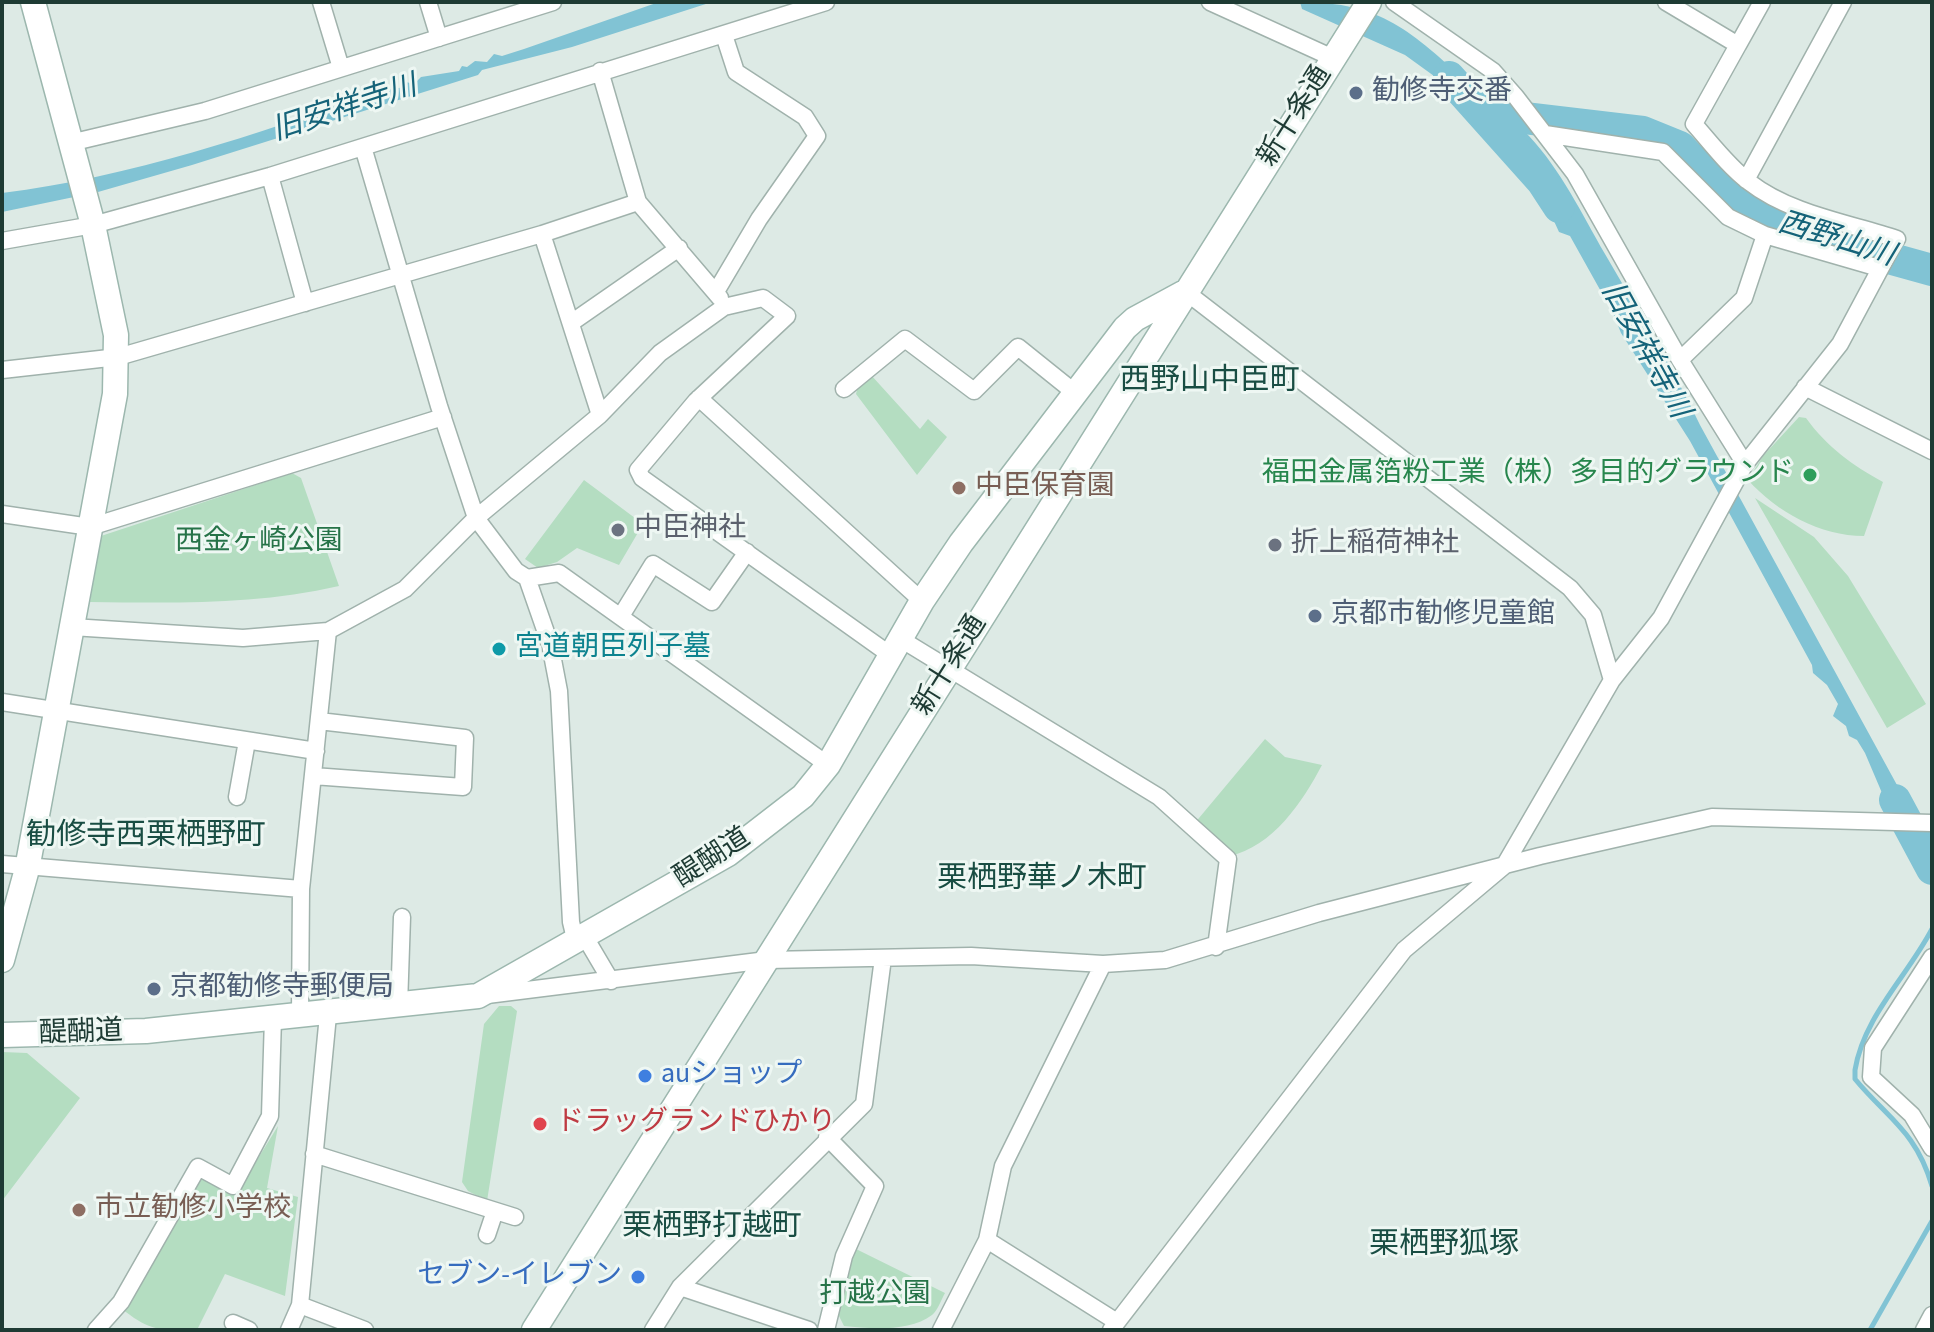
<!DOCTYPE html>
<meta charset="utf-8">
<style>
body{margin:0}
#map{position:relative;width:1934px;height:1332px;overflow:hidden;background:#ddeae5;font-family:"Source Sans 3",sans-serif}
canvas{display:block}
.frame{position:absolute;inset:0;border:4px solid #1e3b34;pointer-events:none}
</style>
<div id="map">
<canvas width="1934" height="1332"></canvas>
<div class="frame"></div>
</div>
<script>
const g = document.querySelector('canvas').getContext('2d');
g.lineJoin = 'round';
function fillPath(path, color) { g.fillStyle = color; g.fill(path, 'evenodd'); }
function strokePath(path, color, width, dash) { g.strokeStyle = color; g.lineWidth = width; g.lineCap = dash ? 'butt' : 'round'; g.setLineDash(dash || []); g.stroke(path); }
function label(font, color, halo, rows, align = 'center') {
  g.font = font + ' "Source Sans 3","Noto Sans JP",sans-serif'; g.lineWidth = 6; g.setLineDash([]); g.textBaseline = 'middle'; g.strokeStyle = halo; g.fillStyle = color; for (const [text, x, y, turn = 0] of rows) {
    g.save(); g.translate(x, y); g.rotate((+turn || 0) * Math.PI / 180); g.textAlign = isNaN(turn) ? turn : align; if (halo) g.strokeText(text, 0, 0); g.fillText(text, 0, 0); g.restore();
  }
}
fillPath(new Path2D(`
 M871 375 920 429 928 419 947 437 917 475 856 394 858 386Z
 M1799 417 1806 418C1827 447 1852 465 1883 482L1864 536C1820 536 1777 512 1748 480L1763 456Z
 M292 473 301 478 339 586C257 605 174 603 90 602L101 536Z
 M584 480 643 524 619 565 577 548 557 562 538 568 525 559Z
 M1755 498 1814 537 1848 576 1926 704 1887 728Z
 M1265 739 1285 757 1322 765C1303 801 1273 847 1229 856L1194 824Z
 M499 1006H511L517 1011 487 1201 468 1191 462 1182 484 1024Z
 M2 1052 27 1053 80 1098 2 1201Z
 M278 1126 267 1188 298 1197 285 1296 225 1274 197 1330C160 1330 150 1332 121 1308L197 1179 206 1177 236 1194Z
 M854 1248 945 1293C941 1300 938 1310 932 1315 910 1332 870 1329 844 1326L837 1312Z`), '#b4ddc1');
fillPath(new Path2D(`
 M659 2H712L572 47 482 70 478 75 192 165 98 192 2 212V193C131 177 255 135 378 91L405 87 406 82 414 84 421 77 459 71 462 66 467 67 475 61 487 62 494 54 502 56 524 49Z
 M1300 2C1382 2 1412 32 1469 84 1489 102 1510 116 1529 136 1561 170 1582 214 1605 254 1638 311 1672 366 1700 425L1926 838 1902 840 1865 753 1857 740 1849 736 1846 726 1833 716 1838 704 1827 685 1813 673 1812 665 1690 441 1621 333 1613 313 1570 236 1559 232 1548 208 1553 198 1499 123 1405 55 1302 9Z`), '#81c3d4');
strokePath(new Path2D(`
 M1930 866 1932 876
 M1932 929C1907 977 1864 1016 1855 1070V1079C1888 1119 1916 1131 1932 1186
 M1870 1330 1932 1221`), '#81c3d4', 5);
strokePath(new Path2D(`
 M1449 77 1542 181 1559 207
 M1482 113 1643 132 1680 147 1724 194 1777 227 1932 270
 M1895 800 1932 869`), '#81c3d4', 32);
const street = new Path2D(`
 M321 2 341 68
 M428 2 439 38
 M1210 2 1333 58
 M1394 2 1493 71 1516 97 1575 174 1680 360 1745 464
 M1666 2 1738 45 1762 2
 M1738 45 1694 124C1711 143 1728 166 1749 182 1790 214 1849 223 1897 239
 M600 71 638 202 720 298
 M1545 134 1663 152 1728 217 1765 235 1879 268
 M70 143 205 111 553 2
 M363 147 439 406 476 518 516 571 527 578 559 573 828 765
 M270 176 305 303
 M1746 180 1843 2
 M542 234 600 415
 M2 241 93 225 270 176 826 2
 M717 290 759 219 817 136 805 117 736 72 724 35
 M1186 292 1570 588 1593 615 1612 680
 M571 323 679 248
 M1680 360 1744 298 1765 235
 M2 370 118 357 542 234 638 202
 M1805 387 1932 451
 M844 389 905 339 974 391 1018 347 1074 392
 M699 398 922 601
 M2 514 90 527 443 417
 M527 578 550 644 559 691 571 922 576 943
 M621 616 653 564 712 602 747 552
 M72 627 243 638 328 631 405 589 476 518 600 415 660 353 724 307 763 298 787 316 696 401 638 470 642 478 889 654
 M899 638 1159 797 1228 859 1216 947
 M2 702 316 751
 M313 776 463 787 465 738 319 721
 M237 797 247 741
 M2 864 301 889
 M585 937 611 981
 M1932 957 1873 1048 1871 1077 1912 1115 1932 1148
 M487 995 767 960 971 956 1103 964 1165 960 1319 913 1540 856 1712 817 1932 823
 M399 1006 402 917
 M300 1015 301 889 328 631
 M328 1015 300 1305 365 1330
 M314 1154 515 1217
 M487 1235 495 1211
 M987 1240 1117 1322
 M680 1287 809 1330
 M233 1323 249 1330
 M96 1330 121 1302 198 1167 233 1186 270 1116 273 1018
 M289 1330 300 1305
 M653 1330 680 1287 864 1104 883 958
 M826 1330 844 1256 875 1186 827 1137
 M941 1330 987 1240 1003 1166 1103 964
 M1111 1330 1404 950 1504 866 1612 680 1661 618 1745 464 1840 344 1894 243
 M1924 1330 1932 1315`);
const secondary = new Path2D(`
 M2 960 27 869 115 394 116 335 93 225 33 2
 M2 1035 146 1031 478 996 728 854 803 796 828 765 922 601 961 543 1125 328 1135 319 1183 293
 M534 1330 1369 2`);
strokePath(street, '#a0b2ac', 19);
strokePath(secondary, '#9cb7ae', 27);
strokePath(street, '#fff', 16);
strokePath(secondary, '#fff', 24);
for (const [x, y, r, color] of [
 [1356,93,8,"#5c6f8a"],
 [1810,475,8,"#2e9e5b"],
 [959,488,8,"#8d6e63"],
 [618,530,8,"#6b7280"],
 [1275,545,8,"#6b7280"],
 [1315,616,8,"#5c6f8a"],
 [499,649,8,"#0f9aa8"],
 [154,989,8,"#5c6f8a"],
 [645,1076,8,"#3f7fe0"],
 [540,1124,8,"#e0444e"],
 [79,1210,8,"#8d6e63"],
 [638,1277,8,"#3f7fe0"]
]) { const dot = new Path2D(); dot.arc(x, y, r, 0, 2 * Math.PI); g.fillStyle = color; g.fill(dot); strokePath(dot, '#eef7f3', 3); }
label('28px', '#4e5e75', '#eef7f3', [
 ["勧修寺交番",1372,93],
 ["京都市勧修児童館",1331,616],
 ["京都勧修寺郵便局",170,989]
], 'left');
label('28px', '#1e3b34', '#eef7f3', [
 ["新十条通",1296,117,-58],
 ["新十条通",951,666,-58],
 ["醍醐道",713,859,-33],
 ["醍醐道",81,1034,-2]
]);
label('28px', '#27864d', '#eef7f3', [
 ["福田金属箔粉工業（株）多目的グラウンド",1794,475]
], 'right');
label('28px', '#785e54', '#eef7f3', [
 ["中臣保育園",975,488],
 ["市立勧修小学校",95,1210]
], 'left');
label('28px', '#5b616d', '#eef7f3', [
 ["中臣神社",634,530],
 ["折上稲荷神社",1291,545]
], 'left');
label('28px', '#267348', '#eef7f3', [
 ["西金ヶ崎公園",259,543],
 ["打越公園",875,1296]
]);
label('28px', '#0d838f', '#eef7f3', [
 ["宮道朝臣列子墓",515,649]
], 'left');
label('28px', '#366cbe', '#eef7f3', [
 ["auショップ",661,1076],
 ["セブン-イレブン",622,1277,"right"]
], 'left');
label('28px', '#be3a42', '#eef7f3', [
 ["ドラッグランドひかり",556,1124]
], 'left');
label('italic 30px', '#156379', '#eef7f3', [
 ["旧安祥寺川",345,110,-18],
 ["西野山川",1836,241,17],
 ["旧安祥寺川",1644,351,61]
]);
label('30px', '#194d43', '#eef7f3', [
 ["西野山中臣町",1210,382],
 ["勧修寺西栗栖野町",146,837],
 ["栗栖野華ノ木町",1042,880],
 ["栗栖野打越町",712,1228],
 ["栗栖野狐塚",1444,1246]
]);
</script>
